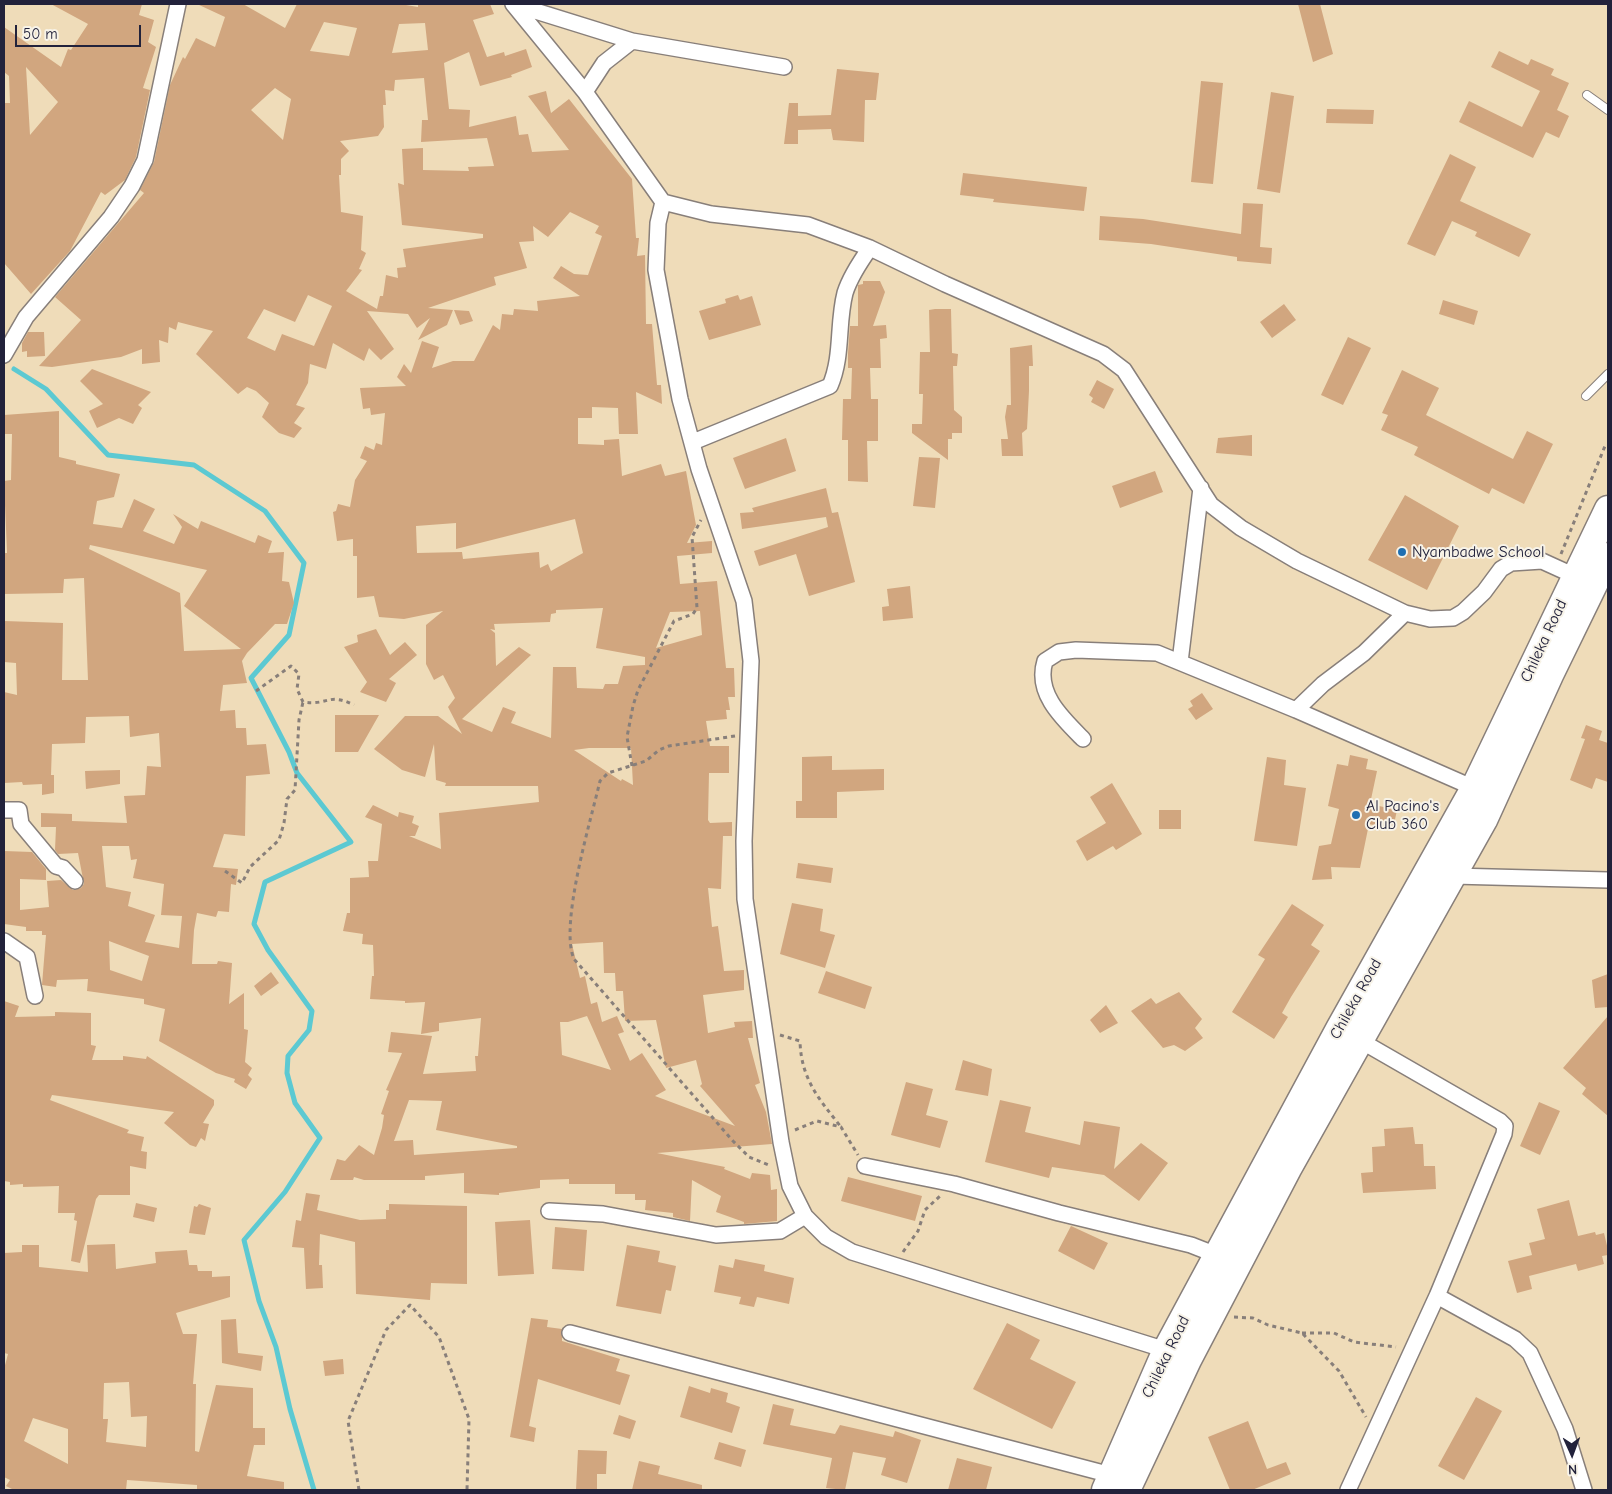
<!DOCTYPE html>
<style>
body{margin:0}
#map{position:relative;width:1612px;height:1494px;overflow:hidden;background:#efdcb9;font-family:"Comic Neue",sans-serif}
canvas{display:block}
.frame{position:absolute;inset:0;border:5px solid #22223b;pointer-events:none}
.north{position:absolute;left:1547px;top:1429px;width:50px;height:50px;-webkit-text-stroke:4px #f7f3e8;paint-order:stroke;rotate:178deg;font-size:14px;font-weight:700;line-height:20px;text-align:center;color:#22223b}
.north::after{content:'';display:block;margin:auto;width:18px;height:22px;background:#22223b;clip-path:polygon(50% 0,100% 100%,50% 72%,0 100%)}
.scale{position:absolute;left:15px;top:25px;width:126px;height:22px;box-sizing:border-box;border:2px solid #22223b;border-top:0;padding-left:6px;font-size:15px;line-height:18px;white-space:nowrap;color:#22223b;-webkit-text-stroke:4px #f7f3e8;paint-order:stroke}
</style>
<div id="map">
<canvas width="1612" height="1494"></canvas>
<div class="frame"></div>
<div class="north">N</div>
<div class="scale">50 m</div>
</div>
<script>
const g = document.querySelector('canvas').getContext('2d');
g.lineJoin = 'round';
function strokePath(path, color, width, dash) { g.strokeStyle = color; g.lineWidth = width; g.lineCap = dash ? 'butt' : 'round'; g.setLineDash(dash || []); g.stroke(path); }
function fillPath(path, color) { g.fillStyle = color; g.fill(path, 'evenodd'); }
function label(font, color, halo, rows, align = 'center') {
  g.font = font + ' "Comic Neue",sans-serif'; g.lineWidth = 4; g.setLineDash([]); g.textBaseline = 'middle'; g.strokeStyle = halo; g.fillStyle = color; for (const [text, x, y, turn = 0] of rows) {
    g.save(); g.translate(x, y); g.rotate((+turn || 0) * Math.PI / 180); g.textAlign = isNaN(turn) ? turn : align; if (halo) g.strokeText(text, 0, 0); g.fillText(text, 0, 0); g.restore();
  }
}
strokePath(new Path2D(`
 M14 369 46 389 108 455 194 465 265 511 304 563 289 635 251 678 289 752 297 773 351 842 265 882 254 924 268 950 312 1011 309 1030 288 1056 287 1073 295 1103 320 1138 285 1192 244 1240 259 1301 276 1347 290 1409 314 1490`), '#5cc9d2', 5);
fillPath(new Path2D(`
 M51 4H142L139 15 154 20 148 42 156 47 143 88 150 90 136 157 125 180 105 195 101 192 70 251 31 294 4 263V103H10L9 76 4 72V27L61 67 68 49 71 50 88 24ZM26 67 58 102 30 135Z
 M197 4H243L285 28 297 4H400L418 7V4H490L494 14 473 20 487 57 504 52 505 56 526 49 532 67 511 75 512 77 480 86 469 52 444 63 449 109 470 110 469 127 516 116 519 135 528 134 532 152 569 150 528 96 546 91 551 113 569 99 632 179 636 238H639L637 256 645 255 646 324H652L657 385H661L662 404 636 392 638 434H619L618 408 592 407V418H578V444L604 445V440L619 439 622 476 661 464 665 476 686 471 696 525 687 543 712 541V553L677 556 680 584 717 581 726 668H734L735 697H728L730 710H726L727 719 706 721 710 746H729V773H709L708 820 710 823 732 822V836H723L721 889 708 888 712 927 718 926 724 971 744 970V990L703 995 708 1033 735 1027 734 1022 752 1021 753 1038H748L760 1083 755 1085 766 1112 772 1144 657 1153 725 1167 724 1169 750 1179 752 1173 770 1175 771 1190 777 1189V1221L744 1224V1222L716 1212 721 1196 692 1180 690 1221 673 1217V1213L645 1210 646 1200H635V1194H615V1184H569V1179L540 1180V1188L499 1193V1195L464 1193V1173L425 1176V1180H364L354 1177 353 1180H330L337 1159 345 1161 359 1145 374 1155 382 1128 384 1115 381 1114 389 1091 386 1090 402 1053 388 1052 391 1032 432 1036 423 1074 476 1071 475 1056H478L481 1018 439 1023V1031L421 1034 425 1002 405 1003V1001L370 999 372 976H374L373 945 362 944 363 934 343 931 347 913H350V878L369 877 368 861H378L382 824 365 817 373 805 398 817 399 812 414 816 412 823 419 826 415 836H409L441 849 439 813 539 802 538 786H445L446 783 436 780 434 744 425 777 402 770 374 749 405 716H438L462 734 448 707 455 698 443 675 434 680 426 664V625L443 611 404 619 379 617 374 596 357 598V556H353V539L337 541 333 512 336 511 338 504 350 507 355 480 367 461 360 458 365 446 374 450 376 443 382 445 385 413 371 415 370 408 363 409 360 388 406 386 397 377 404 364 411 373 422 341 439 347 432 368 453 361H474L493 325 500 330 502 314 513 315 514 309 538 311 537 301 580 296 553 278 561 266 574 274 588 275 602 236 595 233 599 226 570 212 548 237 533 226 534 241 519 242 527 268 494 277 496 285 428 308 453 310 447 325 418 340 430 318 417 328 408 314 367 311 394 349 381 360 369 348 364 361 333 343 326 369 310 364 308 383 296 405 305 408 294 423 302 428 294 438 279 433 262 417 269 403 256 391 247 387 238 394 196 354 213 331 178 322 176 330 169 327 168 343 159 340 160 362 142 364V349L121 357 52 367 39 366 81 320 55 297 144 193 140 190 154 162 170 85 183 57 185 59 196 38 215 47 225 17ZM324 22 357 28 349 56 310 51ZM425 23 428 50 392 53 399 24ZM424 78 428 120H422L421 142 487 138 494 166 468 167 469 171 423 170V148L402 149 404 185 398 183 402 225 483 234V238L403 249 406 267 397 268 398 278 386 275 383 296H380L377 309 346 291 362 270 359 269 366 253 361 250 363 216 341 212 339 175H341V159L349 151 340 141 378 136 384 127 383 105H386L385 90 394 91 395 80ZM275 88 291 99 283 140 251 110ZM308 295 332 306 314 346 282 334 275 351 247 338 264 309 295 322ZM575 519 583 553 551 571 548 564 540 568 539 552 463 559 462 552 417 553 416 526 456 523V549ZM603 608 596 648 645 657V665L623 666 618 684H605L603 689 577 688 576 667H553L551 738 511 723 516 712 503 707 492 732 462 719 531 655 519 647 496 666 495 633 490 629 495 630 494 624 550 622 551 614 556 613V610ZM700 611 702 635 656 648 670 612ZM589 748H631L633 785 622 779 621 781 574 750ZM603 942 604 973H615L616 991H623L625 1021 656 1020 666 1068 696 1060 702 1084 700 1086 735 1126 655 1096 666 1090 642 1053 630 1061 618 1034 624 1032 617 1016 602 1022 597 1002 591 1004 585 976 580 978 572 944ZM587 1016 592 1027 611 1070 562 1055 560 1022H568ZM409 1100 442 1101 436 1130 517 1146V1148L414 1155 413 1140 394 1141Z
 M1298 4H1320L1333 54 1313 62Z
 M1499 51 1528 65 1531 59 1554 69 1551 75 1569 83 1557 110 1569 116 1559 138 1546 132 1533 158 1459 122 1469 101 1522 127 1540 91 1491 67Z
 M837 69 879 73 876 100H865L864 142 833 140 831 129 798 130V144H784L789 103H798V116L831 115Z
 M1201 81 1223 83 1213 184 1191 182Z
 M1271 92 1294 96 1280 193 1257 189Z
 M1327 109 1374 110 1373 124 1326 123Z
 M1450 154 1476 167 1460 201 1531 234 1519 257 1475 236 1477 232 1452 221 1435 256 1407 244Z
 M963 173 1087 187 1084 211 993 202 994 199 960 195Z
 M1243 203 1263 204 1260 247 1272 248 1271 264 1237 261V257L1151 244 1099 240 1100 216 1143 219 1241 234Z
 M863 281H880L885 292 873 326 886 325 887 338 880 339 881 368H870L871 399H878V441H867L868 482 848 481V440H842L843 399H851L852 368H848V353L850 326H858V285L863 284Z
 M738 295 740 300 752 296 761 325 709 340 699 311 726 303 725 299Z
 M1443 300 1478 311 1474 325 1439 314Z
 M1284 304 1296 320 1272 338 1260 322Z
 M935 309H951L952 353 958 354 957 366H953L954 410 962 417V433H952V439H948V460L912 433V424H922L923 394H919L920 352H930L929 310Z
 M454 310 469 311 473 321 460 325Z
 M28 332H44L45 356 27 357V351L22 352V343Z
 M1348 337 1371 348 1343 405 1321 395Z
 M1032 345 1033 366H1029V391L1027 429 1022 433 1023 456H1002L1001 439H1008L1005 417 1007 405H1011L1010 348Z
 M92 369 151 392 138 405 142 408 133 424 119 418 97 428 89 411 103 404 80 381Z
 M1402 370 1439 388 1426 415 1513 459 1527 431 1553 444 1524 504 1492 488 1489 494 1414 455 1418 447 1381 430 1388 415 1382 413Z
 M1097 380 1114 389 1104 409 1091 402 1093 398 1089 395Z
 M59 411V457L76 461V464L120 474 114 497 97 501 93 524 122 528 134 499 155 509 143 531 174 544 182 527 173 514 198 529 201 521 255 543 258 535 272 541 268 553 284 552 282 581 289 582 294 603 287 624H275L247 653 242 661 247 683 223 685 220 711 235 710 236 728H246L247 745 266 744 270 774 246 776 245 836 224 834 213 867 238 869 236 885 231 884 229 912 218 911 216 917 197 913 194 930 192 964H217L218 961 232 963 229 1004 244 993V1029L248 1030 245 1062 252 1068 248 1075 252 1079 246 1089 234 1082 235 1079 216 1073 159 1041 165 1009 144 1004V999L87 991 88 979 57 980 56 987 42 985 46 935H42V931H26V927L4 924V851L32 852 46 869V880L20 879V910L49 907 47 881 61 880 73 890 81 888 84 884 78 853 58 854 55 850 56 827H41V813L72 814V821L127 823 124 796 145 795 147 766 161 767 159 733 130 737 129 716 86 717 85 743 52 744 51 775H54V793L42 795V784L23 785 22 782 4 783V692L17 695 16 663 4 662V621L63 623 62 680H88L84 578 64 579 63 593 4 594V553H7L4 481 11 480 12 434H4V415ZM90 545 207 570 184 606 241 649 184 651 180 593 89 549ZM102 846H129L131 860 137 859 133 878 164 884 161 915 182 916 179 948 145 942 155 915 128 906 131 892 106 887ZM109 941 149 956 142 981 110 970Z
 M1252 435V456L1216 453 1218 438Z
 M786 438 796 471 745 489 733 458Z
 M919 457 940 458 935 508 913 506Z
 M1155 471 1163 492 1120 508 1112 486Z
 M826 488 832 513 838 512 855 582 809 596 796 554 759 566 754 551 828 527 826 517 742 529 740 513 754 512 752 508Z
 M1405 495 1459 526 1427 590 1368 560Z
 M910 586 913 618 883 621 882 607 889 606 887 589Z
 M376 629 390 655 405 642 417 655 389 679 396 683 386 702 360 692 367 682 344 647 358 642 357 635Z
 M1202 693 1213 709 1196 720 1188 709 1193 706 1190 701Z
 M335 715H379L358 752H335Z
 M1586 725 1602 731 1599 740 1608 743V782L1596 778 1592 789 1570 780 1585 739 1581 738Z
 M1350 755 1368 759 1366 769 1377 771 1370 804 1397 810 1393 829 1369 824 1360 868 1331 867 1332 879 1312 880 1319 846 1331 844 1339 809 1328 806 1337 764 1348 766Z
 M832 756V770L884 769V790L837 792V818H796V801H802V757Z
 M1267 757 1286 760 1284 785 1306 788 1297 846 1254 841Z
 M120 770V784L86 789 85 771Z
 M1112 783 1142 834 1116 850 1113 846 1087 861 1076 841 1106 823 1090 797Z
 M1159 810H1181V829H1159Z
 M798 863 833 868 831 883 796 878Z
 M792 903 823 909 820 931 835 935 825 968 780 954Z
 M1292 904 1324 925 1311 945 1320 951 1291 997 1282 1013 1288 1017 1274 1039 1232 1012 1265 959 1258 955Z
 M826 971 872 987 865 1009 818 993Z
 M271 972 279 983 261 996 254 986Z
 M1608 974V1007L1595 1008 1592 980Z
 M1179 992 1202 1019 1195 1028 1203 1038 1185 1051 1174 1045 1163 1048 1131 1011 1151 998 1156 1004Z
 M4 1001 19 1006 15 1017 55 1016V1012L91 1013V1045L96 1046 92 1060H123V1056L146 1059 147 1056 214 1100V1105L203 1123 209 1124 205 1141 201 1138 196 1147 190 1145 164 1123 174 1112 52 1095 50 1100 129 1130 127 1133 144 1137 141 1151 147 1152 146 1169 130 1166V1195H99L96 1199 80 1263 71 1261 77 1221 74 1220 75 1213H58L59 1186 23 1187V1184L10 1185V1182L4 1181Z
 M1106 1005 1118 1023 1100 1033 1090 1020Z
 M1608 1016V1116L1582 1094 1586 1088 1563 1068Z
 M963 1060 992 1069 988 1096 955 1090Z
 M906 1082 933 1089 926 1115 948 1121 940 1148 891 1135Z
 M1000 1100 1031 1107 1025 1132 1080 1145 1084 1121 1120 1127 1114 1169 1141 1143 1168 1163 1139 1201 1104 1175 1052 1167 1049 1178 985 1162Z
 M1539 1102 1560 1111 1540 1155 1520 1146Z
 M1413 1127 1415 1144H1423L1424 1166H1435L1436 1189 1363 1193 1361 1173 1373 1172 1372 1147 1385 1146 1384 1129Z
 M848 1177 922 1196 915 1221 841 1201Z
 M306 1193 320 1195 317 1210 360 1220 386 1219V1210H389V1204L467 1206V1284L431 1283 430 1300 356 1294 355 1242 320 1234 319 1265H322L323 1288 306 1289 304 1248 292 1247 296 1220 301 1221Z
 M1569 1200 1578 1236 1595 1232 1596 1235 1604 1233 1608 1250V1255L1602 1256 1604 1264 1578 1271 1576 1264 1529 1276 1532 1289 1517 1293 1508 1261 1532 1255 1529 1243 1545 1239 1537 1209Z
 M136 1203 157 1208 154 1222 133 1217Z
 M199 1204 211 1208 205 1235 189 1233 194 1206 197 1207Z
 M530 1220 534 1274 498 1276 495 1222Z
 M1071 1226 1108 1243 1094 1270 1058 1251Z
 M555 1227 587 1230 584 1271 552 1269Z
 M115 1244 116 1269 156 1263 155 1252 187 1250 189 1265H197L198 1271H212V1277L230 1276V1297L176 1313 183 1334H197L193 1384H196L195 1451 199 1452 216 1385 253 1388V1428H265V1445H254L247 1476 284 1482V1490H197V1485L127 1480 126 1490H14L6 1486 10 1480 4 1477V1369L8 1354 4 1353V1253L22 1252V1245H39V1267L88 1272 87 1245ZM129 1382 131 1417 147 1416 146 1447 106 1442 108 1419H103L104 1383ZM33 1418 68 1429V1464L24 1441Z
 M627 1245 660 1251 658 1262 676 1266 671 1291 666 1290 661 1314 616 1306Z
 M735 1259 765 1265 764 1271 794 1278 789 1304 757 1297 754 1307 739 1304 741 1297 714 1292 719 1265 733 1268Z
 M531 1318 548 1320 547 1327 562 1329V1341L620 1359 616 1371 630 1375 620 1405 538 1379 529 1426 536 1428 534 1442 510 1437Z
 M236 1319 238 1353 263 1356 261 1371 222 1363 221 1320Z
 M1007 1323 1040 1340 1030 1359 1076 1382 1052 1429 973 1389Z
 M343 1359 344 1374 325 1376 323 1361Z
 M689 1386 710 1393 711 1388 728 1393 726 1402 740 1407 732 1433 680 1417Z
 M1476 1397 1502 1411 1464 1480 1438 1466Z
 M773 1404 794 1409 790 1425 835 1434 840 1425 893 1437 895 1431 921 1440 907 1483 881 1475 886 1458 853 1452 845 1490 826 1488 832 1458 763 1444Z
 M619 1415 636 1421 630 1439 613 1434Z
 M1248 1421 1267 1469 1286 1462 1291 1474 1252 1490H1230L1208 1437Z
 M719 1442 746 1450 741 1467 714 1459Z
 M578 1450 607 1451 606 1474H597V1490H576Z
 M957 1458 992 1467 986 1490H948Z
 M639 1461 660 1466 658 1474 702 1485V1490H632Z`), '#d1a67f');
const lane = new Path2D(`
 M1587 95 1608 110
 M1586 396 1608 374`);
const street = new Path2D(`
 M513 4 585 92 663 202 711 214 808 225 870 248 945 284 1103 354 1124 370 1211 505 1241 528 1297 561 1405 613 1430 619 1453 618 1463 612 1484 592 1501 569 1511 563 1542 561 1575 576
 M513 4 632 41 784 67
 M585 92 604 63 632 41
 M663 202 658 223 656 270 680 399 699 469 744 601 751 661 744 841 745 899 781 1142 790 1186 805 1216 826 1237 852 1252 1166 1350
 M4 355 26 317 111 217 132 186 145 160 178 4
 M693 442 830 386C843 356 837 324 845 293 850 277 860 262 870 248
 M1180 662 1201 488
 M1296 710 1323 684 1364 653 1405 613
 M1083 739C1062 718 1035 693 1045 661L1059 652 1076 650 1157 653 1296 710 1474 788
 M4 810H19L21 824 56 866 63 868 75 881
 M1453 876 1608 880
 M4 941 27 957 35 996
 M865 1166 954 1184 1059 1213 1191 1245 1219 1256
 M549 1211 603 1214 716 1235 780 1231 805 1216
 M1437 1296 1515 1339 1530 1353 1565 1429 1584 1490
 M570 1333 1111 1475
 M1348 1490 1437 1296 1504 1134 1505 1126 1500 1121 1361 1041`);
const highway = new Path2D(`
 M1105 1490 1166 1350 1339 1029 1474 788 1608 509
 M1127 1490 1188 1360 1288 1169 1484 820 1550 675 1608 556`);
strokePath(lane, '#887f7a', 10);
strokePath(street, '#887f7a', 18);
strokePath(highway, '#887f7a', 29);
strokePath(new Path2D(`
 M1561 554 1605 446
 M256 691 291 666 299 674 297 689 303 702C328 706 328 692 354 705
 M735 736 669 746 659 750 646 761 608 773 600 781C591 820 559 925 574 959L733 1141 749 1157 771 1166
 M632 766 627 737 633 706 638 690 674 621 693 614 697 608 692 537 701 520
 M225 871 242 883 250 867 279 840 284 823 287 799 295 790 299 720 303 702
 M780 1035 800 1041C801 1079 819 1099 841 1127
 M795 1130 817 1121 841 1127 858 1155
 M903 1252 918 1231 925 1210 940 1196
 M1234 1317 1253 1318 1268 1325 1302 1333 1339 1371 1366 1417
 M1302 1333H1334L1354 1342 1396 1347
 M359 1490 348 1421 386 1330 410 1305 439 1337 469 1419 467 1490`), '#887f7a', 3, [4, 4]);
strokePath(lane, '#fff', 8);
strokePath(street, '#fff', 15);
strokePath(highway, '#fff', 26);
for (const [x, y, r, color] of [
 [1402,552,5,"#1f6fb2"],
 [1356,815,5,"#1f6fb2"]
]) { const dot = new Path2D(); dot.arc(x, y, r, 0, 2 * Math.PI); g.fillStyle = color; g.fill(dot); strokePath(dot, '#f7f3e8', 2); }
label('16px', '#22223b', '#f7f3e8', [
 ["Nyambadwe School",1412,552],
 ["Al Pacino's",1366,806],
 ["Club 360",1366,824]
], 'left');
label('16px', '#22223b', '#f7f3e8', [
 ["Chileka Road",1544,641,-65],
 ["Chileka Road",1356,999,-61],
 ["Chileka Road",1166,1357,-64]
]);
</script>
